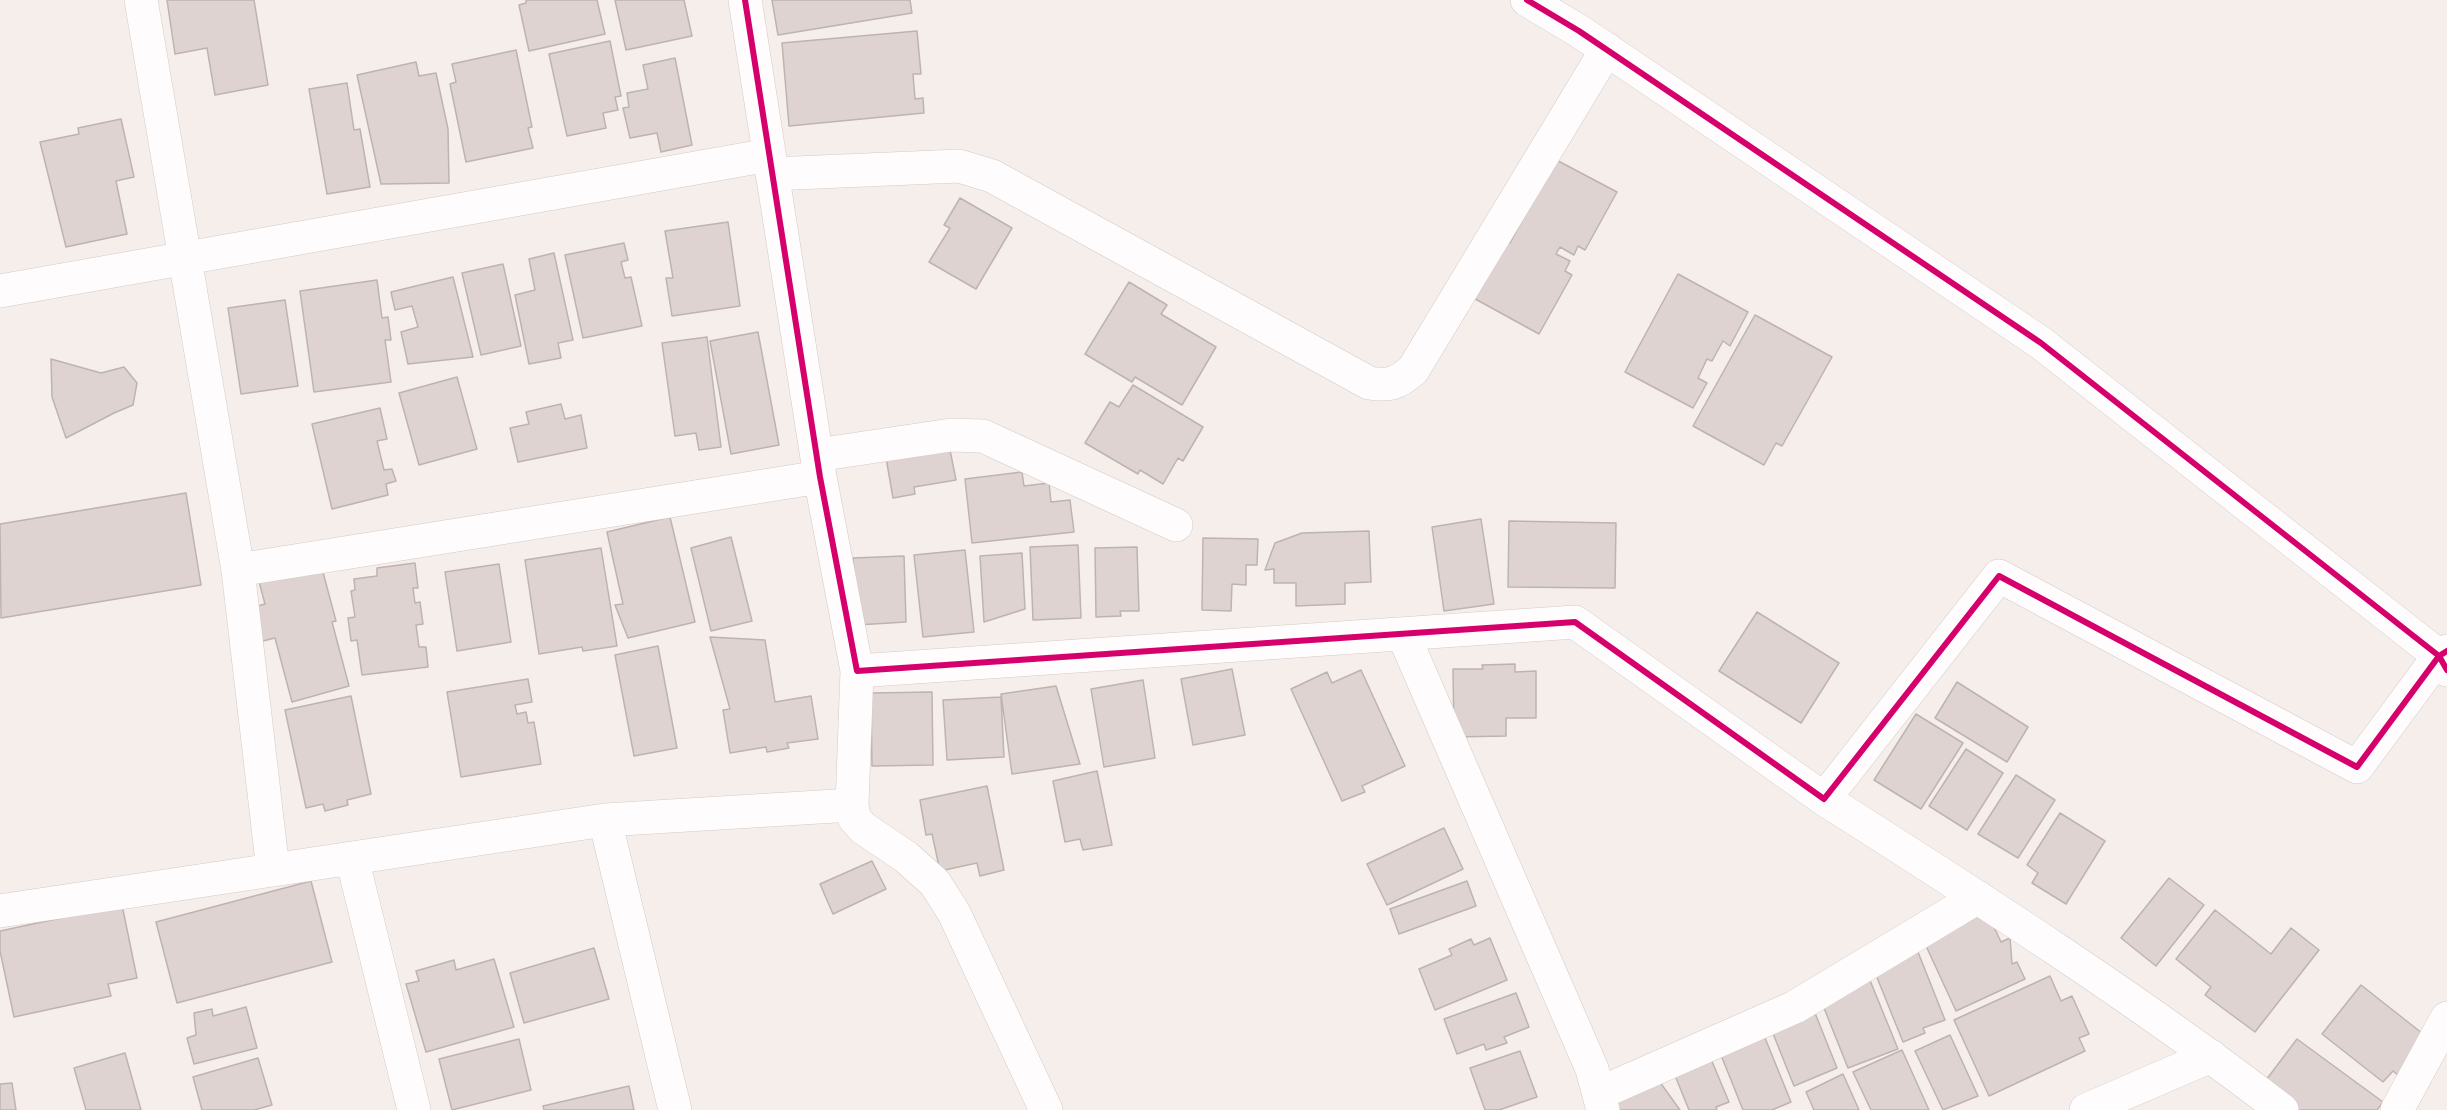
<!DOCTYPE html>
<style>
body{margin:0}
canvas{display:block;background:#f6eeeb}
</style>
<canvas width="2447" height="1110"></canvas>
<script>
const g = document.querySelector('canvas').getContext('2d');
g.lineJoin = 'round';
function fillPath(path, color) { g.fillStyle = color; g.fill(path, 'evenodd'); }
function strokePath(path, color, width, dash) { g.strokeStyle = color; g.lineWidth = width; g.lineCap = dash ? 'butt' : 'round'; g.setLineDash(dash || []); g.stroke(path); }
const building = new Path2D(`
 M167 0H254L268 85 215 95 207 48 175 54Z
 M526 0H597L605 34 529 51 519 5 526 3Z
 M615 0H684L692 36 626 50Z
 M772 0H910L912 13 778 35Z
 M917 31 921 74H913L915 99 923 98 924 113 789 126 782 43Z
 M610 41 621 96 615 97 618 110 603 113 606 128 567 136 549 54Z
 M516 50 532 127 528 128 533 148 466 162 450 84 456 82 452 64Z
 M675 58 692 145 661 152 657 133 630 138 623 108 629 107 627 93 648 89 643 65Z
 M416 62 419 76 436 73 448 129 449 183 381 184 357 75Z
 M347 83 354 130 360 129 370 187 327 194 309 89Z
 M121 119 134 177 116 181 127 234 66 247 40 142 79 134 78 128Z
 M1545 154 1617 192 1585 250 1578 246 1574 255 1560 247 1556 254 1570 261 1565 271 1572 275 1539 334 1468 295 1500 237 1510 243 1528 210Z
 M960 198 1012 228 976 289 929 262 950 228 944 225Z
 M728 222 740 306 672 316 666 278H673L665 231Z
 M624 243 628 260 621 262 625 278 631 277 642 326 583 338 565 255Z
 M554 253 573 340 558 343 561 358 529 364 515 295 535 290 529 259Z
 M503 264 521 346 481 355 462 273Z
 M1678 274 1748 312 1730 346 1723 341 1712 361 1707 359 1698 378 1707 383 1693 408 1625 372Z
 M453 277 473 357 408 364 401 332 418 327 412 306 395 310 391 292Z
 M377 280 382 318 388 317 391 340H385L391 382 314 392 300 291Z
 M1129 282 1167 305 1161 314 1216 347 1182 405 1135 377 1132 382 1085 354Z
 M285 300 298 386 241 394 228 308Z
 M1755 315 1832 357 1782 446 1776 443 1764 465 1693 426Z
 M758 332 779 445 731 454 710 341Z
 M707 337 721 447 699 450 696 433 675 436 662 343Z
 M51 359 101 373 124 367 137 383 133 405 114 413 66 438 52 397Z
 M457 377 477 449 419 465 399 393Z
 M1133 385 1203 427 1183 461 1178 458 1163 484 1140 470 1138 474 1085 443 1110 402 1119 407Z
 M561 404 565 419 581 415 587 448 518 462 510 428 529 424 526 412Z
 M380 408 387 439 377 441 384 470 392 469 396 481 386 484 388 495 332 509 312 424Z
 M948 440 956 480 914 487 915 494 893 498 885 452Z
 M1022 472 1024 486 1049 483 1051 502 1070 500 1074 532 972 543 965 479Z
 M186 493 201 585 1 618 0 524Z
 M670 517 695 622 628 638 615 605 623 604 607 532Z
 M1481 519 1494 604 1444 611 1432 527Z
 M1509 521 1616 523 1615 588 1508 587Z
 M1369 531 1371 582 1345 583V604L1296 606V583H1274V569L1265 570 1275 543 1302 533Z
 M731 537 752 621 711 631 691 548Z
 M1203 538 1258 539 1257 565H1246V585L1232 584 1231 611 1202 610Z
 M1078 545 1081 618 1033 620 1030 547Z
 M1137 547 1139 611H1120L1121 616 1096 617 1095 548Z
 M601 548 617 646 583 651 582 647 539 654 525 560Z
 M965 550 974 632 923 637 914 555Z
 M1022 553 1025 609 984 622 980 556Z
 M904 556 906 622 857 625 853 558Z
 M320 561 336 621 332 622 349 686 292 702 275 638 255 643 246 609 265 604 258 578Z
 M415 563 418 588H413L415 603 420 602 423 624 416 625 419 647H426L428 667 362 675 357 640 351 641 348 618 355 617 351 591 355 590 354 579 377 576V568Z
 M499 564 511 642 457 651 445 572Z
 M1757 612 1839 663 1801 723 1719 671Z
 M710 637 765 640 775 702 811 696 818 739 787 743 789 748 767 752 766 747 730 753 723 710 730 709Z
 M658 646 677 748 634 756 615 655Z
 M1515 664V672L1536 671V718H1506V736L1454 737 1453 669H1483L1482 665Z
 M1232 669 1245 735 1193 745 1181 679Z
 M1361 670 1405 766 1362 786 1365 792 1342 801 1291 689 1327 672 1332 683Z
 M528 679 532 702 515 705 517 714 526 712 528 723 534 722 541 764 461 777 447 692Z
 M1143 680 1155 758 1104 767 1091 689Z
 M1957 682 2028 727 2007 762 1935 718Z
 M1056 686 1080 764 1012 774 1001 694Z
 M932 692 933 765 872 766 871 693Z
 M351 696 371 794 347 800 348 805 325 811 323 804 306 808 285 710Z
 M1001 697 1004 757 947 760 943 700Z
 M1916 714 1963 743 1921 809 1874 780Z
 M1966 749 2003 773 1967 830 1929 806Z
 M1097 771 1112 845 1083 850 1080 839 1065 842 1053 781Z
 M2016 775 2055 800 2018 858 1978 834Z
 M987 786 1004 870 980 876 977 863 940 871 932 834 926 835 920 800Z
 M2060 813 2105 841 2066 904 2032 883 2038 873 2027 865Z
 M1444 828 1463 869 1387 905 1367 864Z
 M872 861 886 889 833 914 820 884Z
 M2169 878 2204 905 2156 966 2121 938Z
 M311 881 332 962 177 1003 156 922Z
 M1467 881 1476 906 1399 934 1390 909Z
 M122 905 137 978 108 984 111 996 14 1017 0 951V931Z
 M1984 906 2001 942 2010 938 2012 964 2017 962 2025 979 1956 1011 1921 935Z
 M2215 910 2271 954 2291 928 2319 950 2255 1032 2205 995 2211 987 2176 959Z
 M1490 938 1507 980 1435 1010 1419 969 1452 955 1449 949 1471 939 1474 945Z
 M1916 947 1945 1020 1923 1028 1925 1033 1903 1042 1872 965Z
 M594 948 609 999 524 1023 510 973Z
 M494 959 514 1027 426 1052 406 984 419 981 416 971 454 960 456 970Z
 M1867 973 1898 1049 1848 1068 1818 993Z
 M2050 976 2061 1001 2072 996 2089 1034 2079 1038 2085 1051 1989 1096 1954 1020Z
 M2361 985 2432 1041 2398 1075 2393 1071 2383 1082 2322 1034Z
 M1516 993 1529 1027 1504 1037 1507 1043 1486 1050 1484 1044 1457 1054 1444 1019Z
 M1811 1003 1837 1068 1794 1086 1768 1021Z
 M246 1007 257 1048 194 1064 187 1038 196 1035 194 1013 212 1009 213 1016Z
 M1761 1028 1791 1102 1772 1110H1743L1717 1045Z
 M1950 1035 1978 1096 1943 1110 1915 1051Z
 M519 1039 531 1090 452 1110 439 1059Z
 M2297 1039 2383 1102 2377 1110H2289L2260 1088Z
 M1902 1050 1929 1110H1871L1853 1072Z
 M1520 1051 1537 1097 1499 1110H1485L1470 1068Z
 M125 1053 141 1110H86L74 1068Z
 M258 1058 272 1105 254 1110H202L193 1077Z
 M1711 1059 1729 1102 1716 1107 1717 1110H1689L1674 1073Z
 M1654 1074 1680 1110H1614L1610 1091Z
 M1843 1074 1859 1110H1814L1806 1092Z
 M12 1083 16 1110H0V1084Z
 M629 1086 634 1110H544L543 1106Z`);
fillPath(building, '#ded3d0');
strokePath(building, '#bdb4b0', 1.5);
const minor = new Path2D(`
 M141 0 238 570 273 870
 M745 0 820 477 857 671 1575 622 1824 799 1999 576 2357 767 2439 656 2447 651
 M1527 0 1579 31 2041 343 2439 656 2447 670
 M772 174 959 166 992 176 1369 383C1389 386 1397 384 1413 370L1607 49
 M0 291 769 155
 M817 455 951 435 983 436 1176 525
 M238 570 820 477
 M1403 634 1592 1069 1603 1110
 M857 671 852 805 854 818 863 828 906 857 935 883 954 913 1046 1110
 M1824 799C1980 898 2136 998 2282 1110
 M605 820 675 1110
 M352 858 414 1110
 M0 911 605 820 852 805
 M1600 1093 1795 1007 1978 897
 M2086 1110 2211 1056
 M2397 1110 2447 1018`);
strokePath(minor, '#d4cac6', 34);
strokePath(minor, '#fefcfc', 33);
strokePath(new Path2D(`
 M745 0 820 477 857 671 1575 622 1824 799 1999 576 2357 767 2439 656 2447 651
 M1527 0 1579 31 2041 343 2439 656 2447 670`), '#d6006c', 6);
</script>
